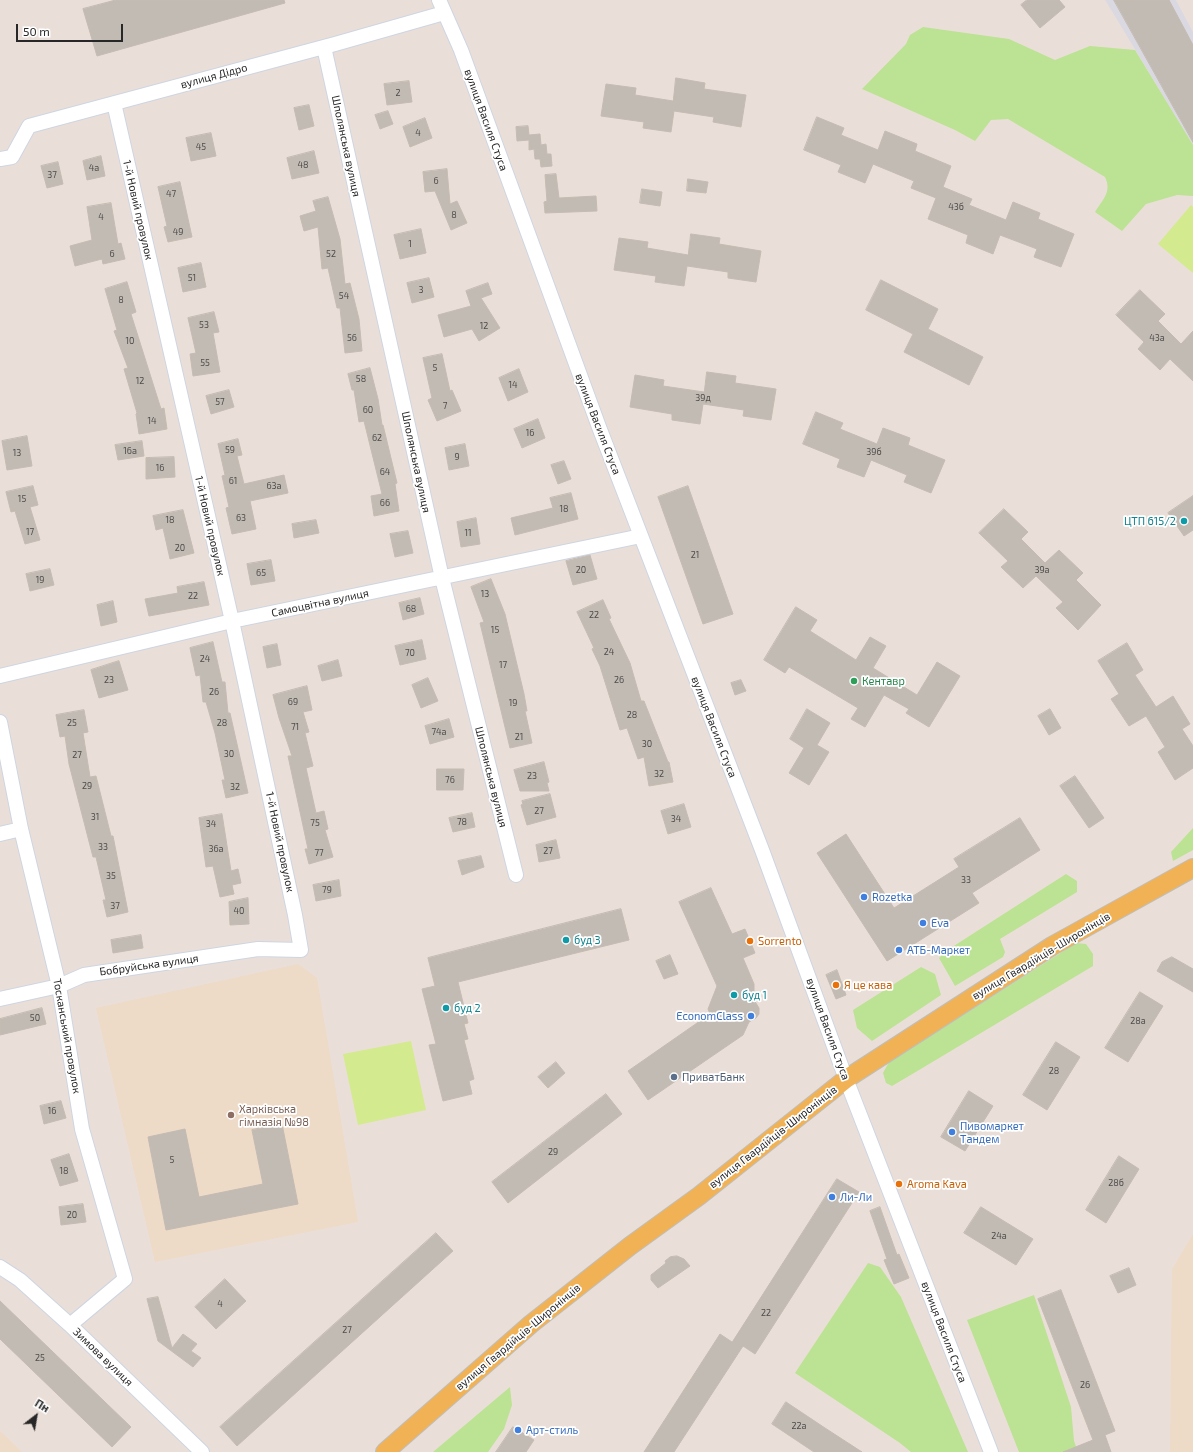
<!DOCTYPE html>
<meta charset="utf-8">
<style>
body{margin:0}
#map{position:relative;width:1193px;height:1452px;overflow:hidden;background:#eadfd8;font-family:"Exo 2",sans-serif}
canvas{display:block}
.north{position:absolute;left:16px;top:1396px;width:40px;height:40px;-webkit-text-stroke:3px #fff;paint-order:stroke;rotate:31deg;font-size:11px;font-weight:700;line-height:16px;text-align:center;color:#272727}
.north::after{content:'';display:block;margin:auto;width:14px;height:18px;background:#272727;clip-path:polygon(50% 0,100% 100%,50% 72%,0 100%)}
.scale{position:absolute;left:16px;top:24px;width:107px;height:18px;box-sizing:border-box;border:2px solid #272727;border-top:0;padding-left:5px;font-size:12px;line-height:14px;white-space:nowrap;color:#272727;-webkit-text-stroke:3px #fff;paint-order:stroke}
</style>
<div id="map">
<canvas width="1193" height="1452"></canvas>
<div class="north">Пн</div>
<div class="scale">50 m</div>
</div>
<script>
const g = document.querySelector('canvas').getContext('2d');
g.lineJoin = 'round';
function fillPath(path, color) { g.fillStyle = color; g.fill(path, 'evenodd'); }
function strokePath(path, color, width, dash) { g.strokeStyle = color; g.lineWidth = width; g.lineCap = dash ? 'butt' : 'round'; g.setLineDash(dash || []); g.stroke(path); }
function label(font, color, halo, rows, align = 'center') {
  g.font = font + ' "Exo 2",sans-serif'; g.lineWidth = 3.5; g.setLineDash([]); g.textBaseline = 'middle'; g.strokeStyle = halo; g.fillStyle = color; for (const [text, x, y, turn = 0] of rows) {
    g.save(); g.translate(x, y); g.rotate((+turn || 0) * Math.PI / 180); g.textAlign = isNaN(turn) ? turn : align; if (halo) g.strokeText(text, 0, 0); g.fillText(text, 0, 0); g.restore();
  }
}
fillPath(new Path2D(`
 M1105 0H1176L1193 32V145Z`), '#dad9e2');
fillPath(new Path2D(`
 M298 964 317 978 358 1222 155 1262 96 1008Z
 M1193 1234V1452H1170L1172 1269Z
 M0 1431 22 1452H0Z`), '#eddac7');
fillPath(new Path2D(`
 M923 27 1009 39 1055 60 1090 46 1135 50 1193 145V196L1177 195 1146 204 1122 231 1095 212C1103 199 1112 192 1105 177L1008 119 991 120 975 141 955 130 862 89 906 44 910 35Z
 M1193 828V850L1173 861 1171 852Z
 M1066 874 1077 881V892L1000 939 1005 952 1003 957 955 986 939 958 946 951Z
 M1076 943 1086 944 1093 954V966L914 1073 892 1086 886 1083 883 1073 889 1062Z
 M921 967 935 974 941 995 872 1041 857 1028 853 1010Z
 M868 1263 880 1267 901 1297 968 1452H911L900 1443 795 1373Z
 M1034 1295 1071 1407 1074 1441 1078 1452H1019L967 1320Z
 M510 1387 512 1405 504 1429 488 1452H433Z`), '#bce293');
fillPath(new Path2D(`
 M1191 205 1193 207V273L1158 244Z
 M411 1041 426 1110 358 1125 343 1054Z`), '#d3ea8e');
const building = new Path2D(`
 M116 0H284L285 3 97 56 83 9Z
 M1027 0H1059L1065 7 1040 28 1021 5Z
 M1114 0H1169L1193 45V142Z
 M676 78 705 83 704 89 746 95 741 127 713 122 714 117 674 111 671 132 643 128 644 122 601 116 606 84 636 88 635 95 673 101Z
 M409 81 412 102 387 105 384 84Z
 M309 105 314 126 299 130 294 108Z
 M388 111 393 124 380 129 375 115Z
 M817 117 844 128 841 135 878 150 885 131 917 144 915 151 951 166 943 187 972 199 969 205 1006 220 1013 202 1040 213 1038 219 1074 234 1061 267 1034 257 1037 249 1000 235 993 254 966 243 968 235 928 219 936 198 911 188 914 181 873 164 865 183 838 172 841 165 804 150Z
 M425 118 432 138 410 147 403 127Z
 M528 126 529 135 540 134 541 145 546 144 547 154H551L552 166 541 167 540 159H535L534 149 529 150V140L517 141 516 127Z
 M211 133 216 156 191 161 186 138Z
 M314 151 319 173 292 179 287 158Z
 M101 156 105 176 87 180 83 161Z
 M58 162 63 184 47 188 41 166Z
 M447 169 450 204 457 201 467 223 451 230 435 191 425 192 423 172Z
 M556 174 559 198 596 196 597 211 545 213 544 202 547 201 545 175Z
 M688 179 708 182 706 193 687 191Z
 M180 182 192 237 168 242 164 227 167 226 158 187Z
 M642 189 662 192 660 206 640 203Z
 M328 197 340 239 345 284 350 283 359 319 362 351 345 353 340 308H337L328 268 322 269 318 227 304 231 300 216 316 211 313 201Z
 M111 203 118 244 121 243 125 259 103 264 102 259 75 266 70 246 92 240 87 207Z
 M421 229 426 253 400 259 394 235Z
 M691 234 720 238 719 244 761 251 756 282 728 278V272L687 266 684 286 655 282 656 276 614 270 619 238 648 242 647 248 688 255Z
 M201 263 206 287 183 292 178 268Z
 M429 278 434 297 412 303 407 283Z
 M881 280 938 309 928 329 983 357 969 385 904 352 913 334 866 310Z
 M127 282 136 312 131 314 161 409 164 408 167 429 139 434 136 414 137 413 124 369 128 368 114 331 117 330 105 289Z
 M488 283 492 294 481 298 500 328 479 341 472 329 444 337 438 315 471 306 466 291Z
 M1140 290 1165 314 1158 321 1181 344 1193 331V381L1170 359 1160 370 1138 349 1144 342 1116 315Z
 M214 312 219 332 213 333 220 372 193 376 190 354 196 353 188 318Z
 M442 354 450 391 452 390 461 411 437 421 428 400 432 398 423 358Z
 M370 368 378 399 382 425H383L397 483 395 484 399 511 374 516 371 496 382 494 364 421 359 422 354 390H352L348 374Z
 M519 369 528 392 508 401 499 378Z
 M707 372 736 376 735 383 776 389 771 420 743 416 744 410 703 404 700 424 672 420V414L630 407 635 375 664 380 663 386 704 392Z
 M229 390 234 407 211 414 206 396Z
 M816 412 843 423 840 429 877 444 883 428 910 438 908 445 945 460 931 493 904 482 907 475 871 460 864 477 837 467 840 459 803 444Z
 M538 419 545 438 522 448 514 429Z
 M27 436 32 466 7 470 2 441Z
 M238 439 242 455 237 456 244 484 284 475 288 493 250 501 256 529 232 534 226 508 229 507 222 476 225 475 218 444Z
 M142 441 144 456 118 460 115 445Z
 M465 444 469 466 449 470 445 448Z
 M174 457 175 477 146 479V458Z
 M564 461 571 479 558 484 551 465Z
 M33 486 38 505 30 507 40 540 25 544 15 511 11 512 6 492Z
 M688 486 733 614 703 624 658 497Z
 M571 493 578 519 515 535 511 518 553 508 550 498Z
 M1193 496V530L1184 536 1168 513Z
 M1004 509 1028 532 1021 539 1045 563 1059 550 1083 573 1076 580 1101 605 1078 630 1056 608 1063 602 1036 576 1023 588 1001 567 1008 561 979 533Z
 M183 510 194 553 170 559 163 528 156 530 153 516Z
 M476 518 480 544 461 547 457 522Z
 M316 520 319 533 294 538 292 524Z
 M408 531 413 553 395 557 390 534Z
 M590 555 597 579 573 585 566 561Z
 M271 560 275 581 251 585 247 564Z
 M50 569 54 585 30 591 26 574Z
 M491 579 505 614 524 694 527 711H525L532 743 510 748 480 623 484 622 471 587Z
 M204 582 209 605 149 616 145 599 178 593 177 587Z
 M420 598 424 614 403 620 399 603Z
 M603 600 611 618 609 619 630 663 641 701H644L668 762H669L673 782 649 786 644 757 638 759 627 728 620 730 600 666 592 649 594 648 577 612Z
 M113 601 117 622 101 626 97 605Z
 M796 607 817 620 810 631 856 660 870 637 886 646 873 668 917 695 937 662 960 676 929 727 906 713 909 709 884 695 865 727 851 719 858 708 789 667 785 673 764 660Z
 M422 640 426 659 400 665 395 646Z
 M213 642 222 682H225L228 713H230L248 793 226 798 222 780H225L215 733 206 702H203L200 675 196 676 190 648Z
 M1127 643 1143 670 1135 675 1156 707 1173 696 1190 724 1182 729 1193 746V768L1175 780 1158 752 1165 747 1146 716 1129 726 1111 699 1119 694 1098 661Z
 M277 644 281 665 267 668 263 647Z
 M338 660 342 676 322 681 318 666Z
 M119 661 128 690 99 698 91 670Z
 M428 678 438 701 421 708 412 685Z
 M741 680 746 691 735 695 731 683Z
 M307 686 312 710 303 712 309 732 305 733 313 766 306 768 316 813 324 811 328 829 325 830 333 857 309 864 305 849H308L288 756H292L279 718 273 695Z
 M807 709 830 723 817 745 829 752 809 785 789 773 804 748 790 739Z
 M1050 709 1061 728 1049 735 1038 716Z
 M84 710 88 732 83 733 90 777 96 776 111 836H113L128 912 107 917 103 900H106L96 857H93L69 764 65 736 60 737 56 715Z
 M449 719 454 737 430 744 425 726Z
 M544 762 549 782 547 783 549 791H520L514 770Z
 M437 769H464L463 790H437Z
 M1075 776 1104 818 1089 828 1060 786Z
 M550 794 556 817 527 825 521 805 523 804 522 801Z
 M684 804 691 827 668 834 661 811Z
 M472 813 475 827 453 832 449 818Z
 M222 814 231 871 238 869 241 883 232 885 234 894 220 897 213 866 206 867 199 818Z
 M1020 818 1040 850 972 893 979 903 887 961 817 853 846 834 894 908 959 867 954 859Z
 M556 840 560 858 539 862 536 845Z
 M481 856 484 867 462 875 458 861Z
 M339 880 341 896 316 901 313 885Z
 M711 888 732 934 745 929 755 953 743 958 754 984V1000L759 1008V1014L756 1018 749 1022 743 1035 648 1100 628 1071 710 1014 708 1009 717 986 679 902Z
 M248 898 249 924 230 925 229 902Z
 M621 909 629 940 458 982 468 1023 464 1024 468 1039 464 1040 474 1079 469 1081 472 1094 443 1101 429 1045 436 1044 422 989 435 986 428 958Z
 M141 935 143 948 113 953 111 940Z
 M670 955 678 974 664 979 656 961Z
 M1172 957 1193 969V992L1157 971 1162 962Z
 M837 970 846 995 836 999 826 975Z
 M1140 992 1163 1006 1128 1062 1105 1048Z
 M42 1008 46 1024 0 1035V1019Z
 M1056 1042 1080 1057 1047 1110 1023 1095Z
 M556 1062 565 1073 548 1088 538 1077Z
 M969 1091 993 1106 965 1151 941 1137Z
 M606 1094 622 1114 508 1203 492 1182Z
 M61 1101 66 1118 44 1124 40 1106Z
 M282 1124 298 1204 166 1230 148 1137 185 1129 199 1197 263 1184 252 1130Z
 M69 1154 78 1181 60 1186 51 1160Z
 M1119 1156 1139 1169 1106 1223 1086 1210Z
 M837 1179 859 1192 755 1354 743 1346 674 1452H644L720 1334 732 1342Z
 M83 1204 86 1222 61 1225 59 1207Z
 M880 1207 897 1255 899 1254 909 1278 894 1284 884 1260 887 1259 870 1211Z
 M981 1207 1033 1239 1016 1265 964 1233Z
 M436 1233 453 1251 237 1446 220 1427Z
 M677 1256 684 1259 690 1266 658 1288 651 1280V1275L666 1263 665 1261 670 1257Z
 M1129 1268 1136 1285 1118 1293 1110 1276Z
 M225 1279 246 1301 216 1329 195 1307Z
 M1061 1290 1115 1431 1105 1435 1111 1452H1063L1093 1440 1038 1299Z
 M158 1297 172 1348 183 1334 197 1344 191 1351 201 1358 193 1367 158 1341 147 1299Z
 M0 1301 131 1427 112 1447 0 1339Z
 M786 1402 825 1428 862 1452H814L772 1424Z
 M513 1427 534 1440 526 1452H496Z`);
fillPath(building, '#c2bbb4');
strokePath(building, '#c5bbb2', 1);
const minor = new Path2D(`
 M439 0 461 50 599 427 762 850 846 1079 991 1452
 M324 47 442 578 516 875
 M0 159 12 157 29 126 335 44 444 13
 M0 676 232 621 641 536
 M0 722 21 829 59 986 82 1129 125 1279 70 1325
 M0 834 21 829
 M0 999 59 986 84 975 258 949 301 950 295 915 232 621 114 103
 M0 1267 20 1280 70 1325 202 1452`);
const major = new Path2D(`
 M385 1452 531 1324 630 1246 699 1196 846 1079 1052 946 1193 868`);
strokePath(minor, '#ced5e1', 16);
strokePath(major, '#bebebe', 20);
strokePath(minor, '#fff', 14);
strokePath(major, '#f1b256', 18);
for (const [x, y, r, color] of [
 [1184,521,4,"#0f9aa8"],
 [854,681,4,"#2e9e5b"],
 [864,897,4,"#3f7fe0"],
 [923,923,4,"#3f7fe0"],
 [566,940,4,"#0f9aa8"],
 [750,941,4,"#e8710a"],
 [899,950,4,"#3f7fe0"],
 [836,985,4,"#e8710a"],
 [734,995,4,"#0f9aa8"],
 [446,1008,4,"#0f9aa8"],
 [751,1016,4,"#3f7fe0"],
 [674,1077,4,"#5c6f8a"],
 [231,1115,4,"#8d6e63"],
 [952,1132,4,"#3f7fe0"],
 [899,1184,4,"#e8710a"],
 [832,1197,4,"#3f7fe0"],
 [518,1430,4,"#3f7fe0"]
]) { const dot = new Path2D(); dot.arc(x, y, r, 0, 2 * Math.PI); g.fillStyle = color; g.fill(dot); strokePath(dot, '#fff', 1.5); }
label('9px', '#4e4c4a', null, [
 ["2",398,93],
 ["4",418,133],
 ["45",201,147],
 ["48",303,165],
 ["4а",94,168],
 ["37",52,175],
 ["6",436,181],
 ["47",171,194],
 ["43б",956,207],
 ["8",454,215],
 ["4",101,217],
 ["49",178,232],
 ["1",410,244],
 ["6",112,254],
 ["52",331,254],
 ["51",192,278],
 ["3",421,290],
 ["54",344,296],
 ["8",121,300],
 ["53",204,325],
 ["12",484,326],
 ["56",352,338],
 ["43а",1157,338],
 ["10",130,341],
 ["55",205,363],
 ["5",435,368],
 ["58",361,379],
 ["12",140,381],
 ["14",513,385],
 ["39д",703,398],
 ["57",220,402],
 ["7",445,406],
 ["60",368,410],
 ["14",152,421],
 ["16",530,433],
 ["62",377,438],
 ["59",230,450],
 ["16а",130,451],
 ["39б",874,452],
 ["13",17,453],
 ["9",457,457],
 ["16",160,468],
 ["64",385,472],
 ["61",233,481],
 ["63а",274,486],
 ["15",22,499],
 ["66",385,503],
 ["18",564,509],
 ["63",241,518],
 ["18",170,520],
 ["17",30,532],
 ["11",468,533],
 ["20",180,548],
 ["21",695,555],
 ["20",581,570],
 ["39а",1042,570],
 ["65",261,573],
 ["19",40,580],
 ["13",485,594],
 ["22",193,596],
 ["68",411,609],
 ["22",594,615],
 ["15",495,630],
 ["24",609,652],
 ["70",410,653],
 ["24",205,659],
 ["17",503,665],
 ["23",109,680],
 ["26",619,680],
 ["26",214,692],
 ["69",293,702],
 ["19",513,703],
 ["28",632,715],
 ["25",72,723],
 ["28",222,723],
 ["71",295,727],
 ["74а",439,732],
 ["21",519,737],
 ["30",647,744],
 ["30",229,754],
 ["27",77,755],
 ["32",659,774],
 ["23",532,776],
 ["76",450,780],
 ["29",87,786],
 ["32",235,787],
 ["27",539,811],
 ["31",95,817],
 ["34",676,819],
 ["78",462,822],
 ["75",315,823],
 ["34",211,824],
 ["33",103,847],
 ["36а",216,849],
 ["27",548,851],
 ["77",319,853],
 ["35",111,876],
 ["33",966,880],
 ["79",327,890],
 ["37",115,906],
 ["40",239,911],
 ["50",35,1018],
 ["28а",1138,1021],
 ["28",1054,1071],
 ["16",52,1111],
 ["29",553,1152],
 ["5",172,1160],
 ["18",64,1171],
 ["28б",1116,1183],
 ["20",72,1215],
 ["24а",999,1236],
 ["4",220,1304],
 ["22",766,1313],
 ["27",347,1330],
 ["25",40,1358],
 ["26",1085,1385],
 ["22а",799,1426]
]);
label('11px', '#272727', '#fff', [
 ["вулиця Дідро",214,76,-15],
 ["вулиця Василя Стуса",486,120,70],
 ["Шполянська вулиця",346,146,78],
 ["1-й Новий провулок",138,210,77],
 ["вулиця Василя Стуса",598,424,69],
 ["Шполянська вулиця",416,462,78],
 ["1-й Новий провулок",210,526,77],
 ["Самоцвітна вулиця",320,603,-12],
 ["вулиця Василя Стуса",714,727,69],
 ["Шполянська вулиця",491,777,76],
 ["1-й Новий провулок",280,842,78],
 ["вулиця Гвардійців-Широнінців",1041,956,-31],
 ["Бобруйська вулиця",149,965,-8],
 ["вулиця Василя Стуса",828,1029,70],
 ["Тосканський провулок",67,1036,80],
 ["вулиця Гвардійців-Широнінців",773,1137,-38],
 ["вулиця Василя Стуса",944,1332,69],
 ["вулиця Гвардійців-Широнінців",518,1337,-40],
 ["Зимова вулиця",103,1357,44]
]);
label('11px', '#0d838f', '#fff', [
 ["ЦТП 615/2",1176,521,"right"],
 ["буд 3",574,940],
 ["буд 1",742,995],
 ["буд 2",454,1008]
], 'left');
label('11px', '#27864d', '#fff', [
 ["Кентавр",862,681]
], 'left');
label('11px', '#366cbe', '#fff', [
 ["Rozetka",872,897],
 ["Eva",931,923],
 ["АТБ-Маркет",907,950],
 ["EconomClass",743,1016,"right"],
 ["Пивомаркет",960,1126],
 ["Тандем",960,1139],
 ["Ли-Ли",840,1197],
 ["Арт-стиль",526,1430]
], 'left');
label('11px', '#c56008', '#fff', [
 ["Sorrento",758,941],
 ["Я це кава",844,985],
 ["Aroma Kava",907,1184]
], 'left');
label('11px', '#4e5e75', '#fff', [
 ["ПриватБанк",682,1077]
], 'left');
label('11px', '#785e54', '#fff', [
 ["Харківська",239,1109],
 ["гімназія №98",239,1122]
], 'left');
</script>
